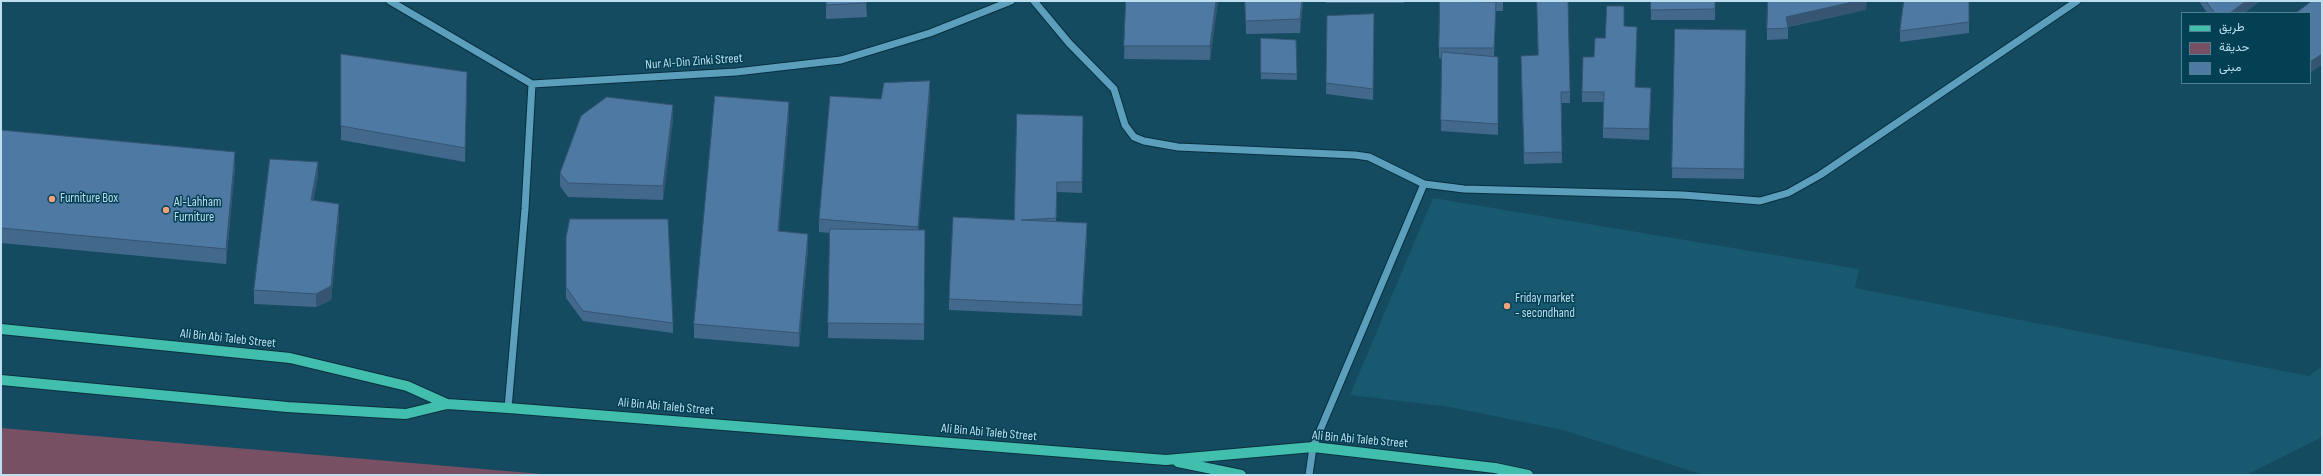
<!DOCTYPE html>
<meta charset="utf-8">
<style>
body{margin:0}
#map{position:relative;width:2323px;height:476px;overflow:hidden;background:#144b60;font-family:"Sofia Sans Condensed",Vazirmatn,sans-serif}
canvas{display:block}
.frame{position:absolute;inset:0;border:2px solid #bedfef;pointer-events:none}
.legend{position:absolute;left:2181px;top:12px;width:130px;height:72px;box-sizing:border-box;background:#044054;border:1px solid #4e8092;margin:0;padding:5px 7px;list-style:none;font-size:12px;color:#bedfef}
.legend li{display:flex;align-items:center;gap:8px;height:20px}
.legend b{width:20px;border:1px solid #4e8092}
</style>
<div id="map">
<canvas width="2323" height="476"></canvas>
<div class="frame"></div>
<ul class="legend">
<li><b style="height:5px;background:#42bead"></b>طريق</li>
<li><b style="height:11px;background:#785064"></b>حديقة</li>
<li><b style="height:11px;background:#4d79a3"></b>مبنى</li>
</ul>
</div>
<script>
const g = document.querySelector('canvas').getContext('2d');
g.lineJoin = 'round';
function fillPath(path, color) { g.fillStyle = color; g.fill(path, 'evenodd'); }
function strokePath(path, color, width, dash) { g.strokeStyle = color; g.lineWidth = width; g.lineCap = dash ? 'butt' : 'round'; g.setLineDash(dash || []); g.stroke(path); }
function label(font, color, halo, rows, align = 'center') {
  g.font = font + ' "Sofia Sans Condensed",sans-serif'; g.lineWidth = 3; g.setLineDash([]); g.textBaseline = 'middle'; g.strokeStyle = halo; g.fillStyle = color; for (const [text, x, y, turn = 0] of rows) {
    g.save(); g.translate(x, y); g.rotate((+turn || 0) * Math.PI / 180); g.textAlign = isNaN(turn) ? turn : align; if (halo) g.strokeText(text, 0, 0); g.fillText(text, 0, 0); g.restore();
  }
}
fillPath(new Path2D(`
 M1433 198 1859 269 1855 288 2309 376 2322 366V437L2246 475H1704L1563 430 1450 407 1350 395Z`), '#18596f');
fillPath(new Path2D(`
 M1 428 553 475H1Z`), '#785064');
const minor = new Path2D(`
 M390 1 532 84 736 72 841 60 930 33 1011 1
 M1034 1 1069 43 1114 89 1125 125 1134 137 1144 141 1178 147 1355 155 1369 157 1424 184
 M508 408 525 209 532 84
 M1309 475 1313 447 1424 184 1464 189 1683 195 1760 201 1788 193 1820 175 2077 1`);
const major = new Path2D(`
 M1 329 290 358 407 386 447 404
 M1 380 287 407 387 413 406 414 447 404 508 408 1166 460 1313 447 1495 468 1528 475
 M1178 462 1241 475`);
strokePath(minor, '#092f3e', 9);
strokePath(major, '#092f3e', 12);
strokePath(minor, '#5b9fbc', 7);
strokePath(major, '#42bead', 10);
fillPath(new Path2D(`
 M866 1 867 17 826 19V5Z
 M1126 1H1218L1210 60 1124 59Z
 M1245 1H1303L1300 33 1246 34Z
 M1326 1H1404V3H1326Z
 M1443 1H1503V11H1496L1494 56 1498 57V135L1441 131 1442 59 1439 58V48Z
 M1651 1H1715V20H1651Z
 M1969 1V33L1900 42V31Z
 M2199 1H2260L2244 13H2207Z
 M1866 10 1788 27V39L1767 40V29Z
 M1374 14 1373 100 1326 94 1327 16Z
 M1624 26 1637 37 1635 87 1651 98 1649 140 1603 138V102H1582V92L1594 57 1605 38Z
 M1675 29 1746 30 1744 179 1672 178Z
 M1261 38 1296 40 1297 80 1261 79Z
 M341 54 467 86 465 162 341 140Z
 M1521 66 1570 92V103H1561L1562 163 1524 164Z
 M930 95 918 230H925L924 340 828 338 830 233 819 232V219L881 99Z
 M789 116 779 231 808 248 799 347 694 338V324Z
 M1083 116 1082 193 1057 192 1056 222 1087 234 1082 316 949 310V299L1014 220Z
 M673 119 663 200 568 197 560 186V173Z
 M1 130 235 167 226 264 1 243Z
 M318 176 313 201 339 217 331 300 316 307 254 304V290Z
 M566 238 673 323V333L583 321 566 298Z`), '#42688c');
fillPath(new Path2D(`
 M1216 1H1218L1210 60V46Z
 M1302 1H1303L1300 33V19Z
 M1857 1H1867L1866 10 1786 27V17Z
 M2246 1H2260L2244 13H2230Z
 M1637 27V37L1635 97V87Z
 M2322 54V65L2310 73V62Z
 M930 81V95L918 240V227Z
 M1651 88V98L1649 140V129Z
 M789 102V116L778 245V231Z
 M673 105V119L663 200V186Z
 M235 152V167L226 264V249Z
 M318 162V176L311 214V200Z
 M339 204V217L331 300 316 307V294Z
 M1087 223V234L1082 316V305Z
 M808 234V248L799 347V333Z`), '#365572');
const building = new Path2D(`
 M827 1H866L867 3 826 5Z
 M1126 1H1216L1210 46H1124Z
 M1245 1H1302L1300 19 1246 21Z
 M1440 1 1496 2 1494 48H1439Z
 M1537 1H1568L1570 92H1561L1562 152 1524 153 1521 56 1538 55Z
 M1651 1H1715V9L1651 10Z
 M1768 1H1857L1786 17 1788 28 1767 29Z
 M1904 1H1969V22L1900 31Z
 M2206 1H2246L2230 13H2215Z
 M2312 1H2322V54L2310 62V13H2296Z
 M1607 6H1624V26L1637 27 1635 87 1651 88 1649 129 1603 128 1604 92H1582L1583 57H1594L1595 38H1605Z
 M1374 14 1373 89 1326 83 1327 16Z
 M1675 29 1746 30 1744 169 1672 168Z
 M1261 38 1296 40 1297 74 1261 73Z
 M1442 52 1498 57V124L1441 120Z
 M341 54 467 72 465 148 341 126Z
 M930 81 918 227 819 219 830 96 881 99 884 83Z
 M715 96 789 102 778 231 808 234 799 333 694 324Z
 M607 97 673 105 663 186 568 183 560 173 581 116Z
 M1017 114 1083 116 1082 182H1057L1056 218 1021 220 1087 223 1082 305 949 299 953 217 1014 220Z
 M1 130 235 152 226 249 1 228Z
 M270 159 318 162 311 200 339 204 331 286 316 294 254 290Z
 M570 219H668L673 323 583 311 566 287V238Z
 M830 229 925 230 924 324 828 323Z`);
fillPath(building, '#4d79a3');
strokePath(building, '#365572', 1);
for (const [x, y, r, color] of [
 [52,199,4,"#f0a27a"],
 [166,210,4,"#f0a27a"],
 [1507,306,4,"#f0a27a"]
]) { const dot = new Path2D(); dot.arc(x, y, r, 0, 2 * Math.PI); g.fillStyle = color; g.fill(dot); strokePath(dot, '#044054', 1.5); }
label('13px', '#bedfef', '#044054', [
 ["Nur Al-Din Zinki Street",694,62,-4],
 ["Ali Bin Abi Taleb Street",228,339,6],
 ["Ali Bin Abi Taleb Street",666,407,5],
 ["Ali Bin Abi Taleb Street",989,433,5],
 ["Ali Bin Abi Taleb Street",1360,440,5]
]);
label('13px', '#bedfef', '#044054', [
 ["Furniture Box",60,199],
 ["Al-Lahham",174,203],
 ["Furniture",174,218],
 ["Friday market",1515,299],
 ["- secondhand",1515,314]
], 'left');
</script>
